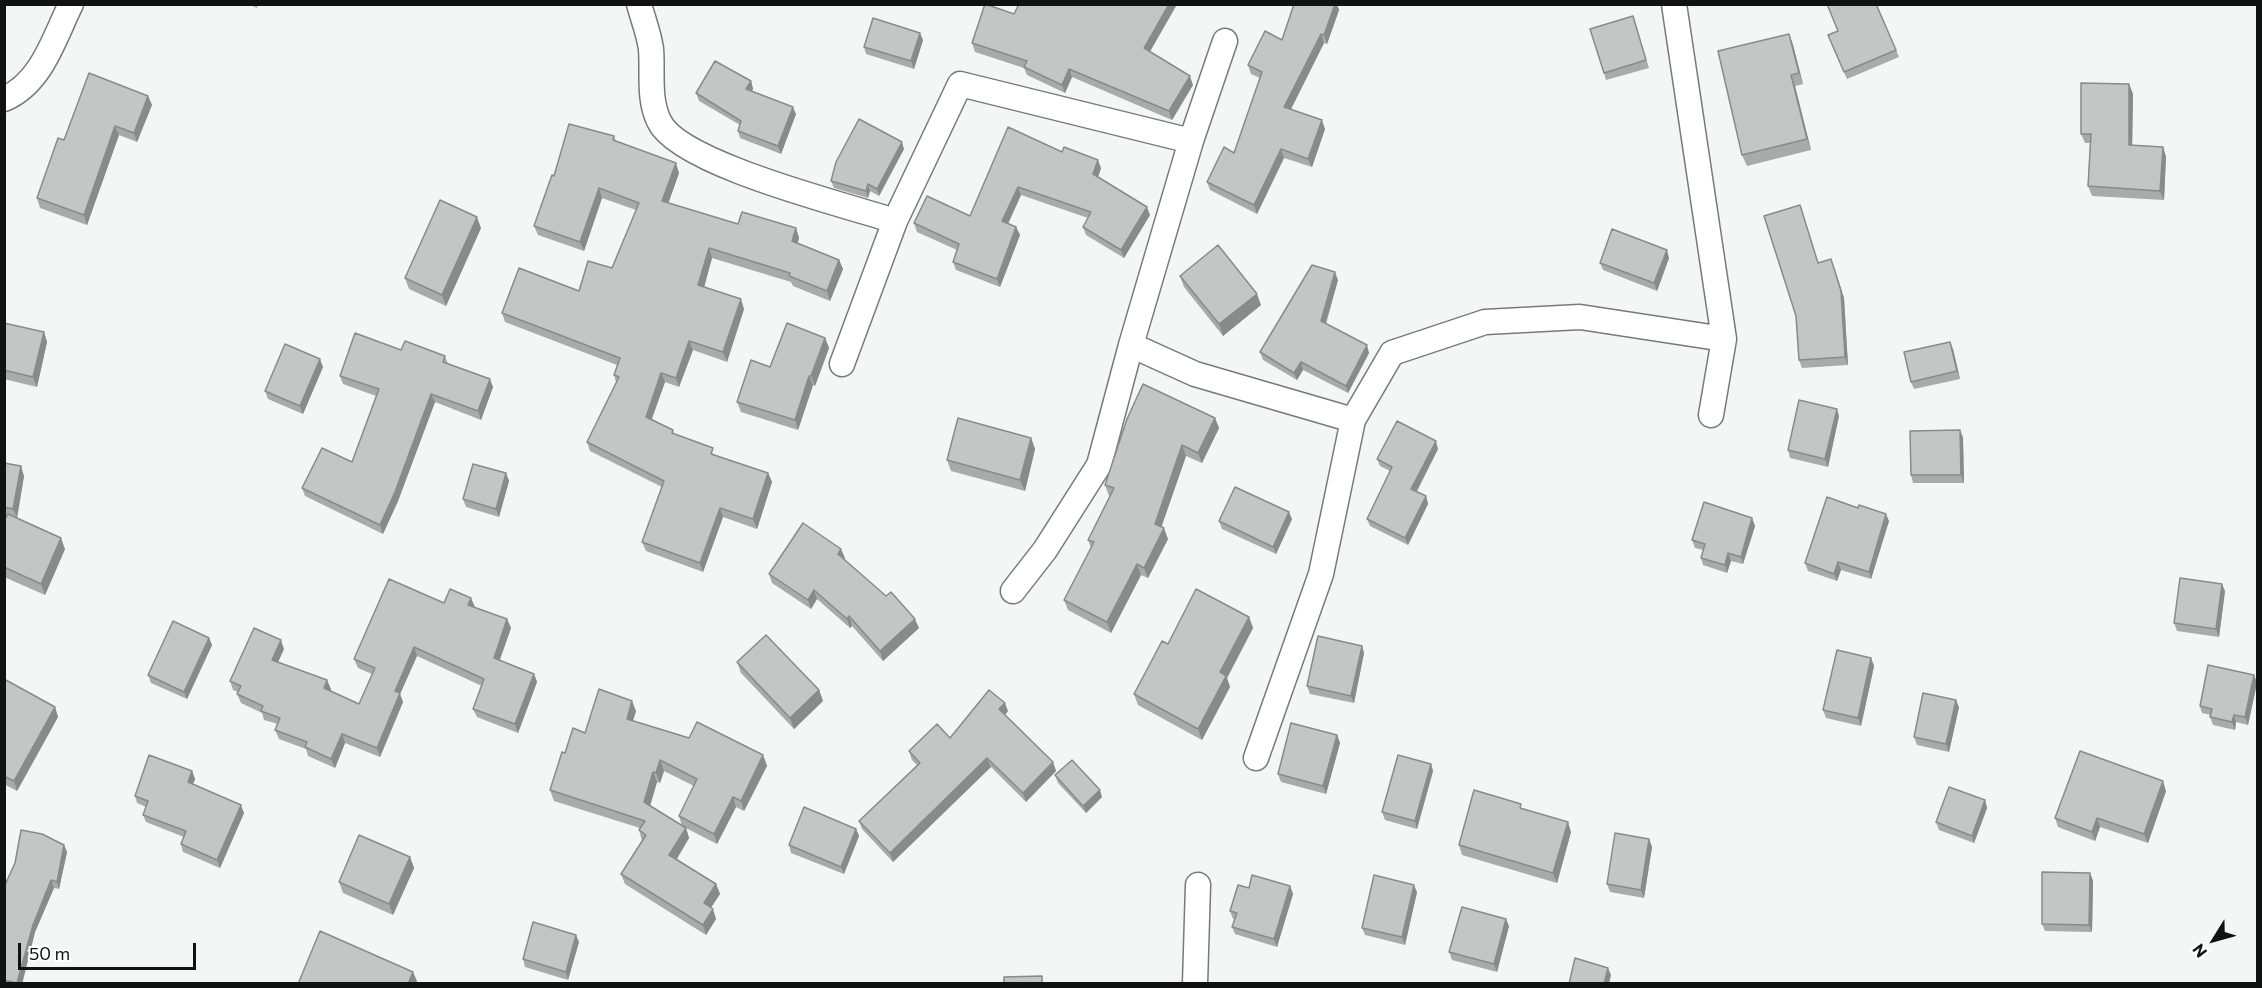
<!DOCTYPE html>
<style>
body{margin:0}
#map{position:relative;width:2262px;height:988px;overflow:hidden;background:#f2f7f6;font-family:Commissioner,sans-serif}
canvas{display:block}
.frame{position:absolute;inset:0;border:6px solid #111313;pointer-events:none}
.north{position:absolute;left:2184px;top:910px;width:60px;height:60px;-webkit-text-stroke:4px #fff;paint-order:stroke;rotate:233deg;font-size:16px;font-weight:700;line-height:24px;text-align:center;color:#111313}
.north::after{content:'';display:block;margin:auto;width:21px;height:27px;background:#111313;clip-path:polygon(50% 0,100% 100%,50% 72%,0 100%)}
.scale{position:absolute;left:18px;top:943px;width:178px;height:27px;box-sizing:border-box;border:3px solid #111313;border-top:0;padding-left:8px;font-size:18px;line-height:21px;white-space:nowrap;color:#111313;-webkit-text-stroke:4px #fff;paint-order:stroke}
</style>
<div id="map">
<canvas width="2262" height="988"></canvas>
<div class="frame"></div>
<div class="north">N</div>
<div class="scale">50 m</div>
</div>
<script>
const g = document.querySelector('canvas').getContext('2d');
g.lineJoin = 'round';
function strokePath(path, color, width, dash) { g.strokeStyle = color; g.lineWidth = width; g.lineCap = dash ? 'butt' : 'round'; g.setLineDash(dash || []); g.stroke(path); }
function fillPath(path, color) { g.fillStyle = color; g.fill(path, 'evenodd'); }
const street = new Path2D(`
 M639 4C643 19 649 34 651 49 653 73 648 98 659 121 678 164 846 205 895 221
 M1674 4 1724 339 1711 415
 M4 99C42 83 54 38 71 4
 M1131 345 1195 374 1353 420
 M842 364 895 221 960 84 1191 141
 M1013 591 1045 550 1099 465 1131 345 1191 141 1225 41
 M1256 758 1321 574 1353 420 1392 353 1485 322 1580 317 1724 339
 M1195 984 1198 885`);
strokePath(street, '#767b7a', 27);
strokePath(street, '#fff', 24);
fillPath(new Path2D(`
 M248 4H258L257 8Z
 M1294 4H1337L1339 10 1327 44 1324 43 1291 109 1325 129 1312 167 1284 158 1257 214 1210 190 1207 182 1234 153 1260 78 1251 74 1248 65 1282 40Z
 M1827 4H1878L1877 5 1899 57 1847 79 1831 43 1838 31Z
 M1176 6 1149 52 1193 85 1172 120 1072 77 1065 93 1027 75 1024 68 975 52 972 43 1014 14Z
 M1633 16 1649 68 1606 80 1604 73Z
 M1789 34 1793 45 1803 84 1795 86 1811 150 1747 166 1742 155Z
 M923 40 914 69 866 54 864 47Z
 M751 81 753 89 752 91 796 114 781 154 740 138 738 131 740 125 699 101 696 93Z
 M2129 84 2133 94 2132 145 2163 147 2166 157 2164 200 2092 196 2088 186 2090 143H2085L2081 134Z
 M148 96 152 105 137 142 119 135 87 225 40 208 37 198 64 140Z
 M614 136 616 141 679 173 668 203 738 224 796 228 799 238 798 243 839 260 843 269 830 301 793 286 791 282 712 258 704 287 744 309 727 362 693 350 679 387 665 382 652 419 673 430 674 434 716 455 768 473 772 482 757 529 723 517 703 572 646 551 642 542 662 487 590 451 587 442 616 382 614 375 617 365 505 322 502 313 579 291 612 268 636 210 602 198 584 251 538 235 534 226 554 176Z
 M904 149 879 196 870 191 868 198 834 188 831 181Z
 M1062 152 1101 168 1098 177 1150 215 1124 258 1086 235 1083 227 1088 218 1021 195 1008 224 1016 227 1020 235 1000 287 956 270 953 262 957 250 917 232 914 223 970 216Z
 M481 228 446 306 409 289 405 278Z
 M1669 258 1657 291 1603 270 1600 263Z
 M1819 263 1834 267 1844 298 1848 365 1802 368 1799 360Z
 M1180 276 1261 305 1223 336 1184 287Z
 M1338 280 1326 324 1369 353 1348 393 1303 370 1297 380 1263 360 1260 352Z
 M4 323 44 332 47 342 37 387 4 379Z
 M825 338 829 348 815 386 813 385 798 430 741 412 737 402 770 367Z
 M1953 349 1960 379 1914 389 1911 382Z
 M401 350 445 356 448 364 493 387 481 420 435 402 398 501 383 534 305 496 302 488 352 462 376 396 343 384 340 376Z
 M323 367 303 414 268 399 265 391Z
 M1839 416 1828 467 1790 458 1788 450Z
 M1215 418 1219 428 1202 463 1186 456 1161 527 1168 539 1148 578 1141 575 1111 633 1068 610 1064 600 1091 548 1088 540 1110 496H1109L1105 485Z
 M1960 430 1963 438 1964 483H1913L1911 475Z
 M1031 438 1035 449 1025 491 951 471 947 460Z
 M1438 449 1416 492 1426 496 1428 504 1408 545 1370 526 1367 519 1390 471 1380 466 1377 459Z
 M4 463 24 476 17 518 65 549 45 595 4 577V521L6 516H4Z
 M506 473 509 481 499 517 466 507 463 499Z
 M1858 508 1889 521 1871 579 1841 570 1837 581 1808 571 1805 563Z
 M1752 518 1755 526 1743 564 1731 561 1727 573 1703 565 1701 558 1703 550 1695 548 1692 540Z
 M1292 519 1276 554 1222 529 1219 521Z
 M845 558 844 559 919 628 883 661 852 626 850 628 817 599 811 609 772 583 769 574Z
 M2225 591 2219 637 2177 631 2174 623Z
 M444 603 474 607 507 619 511 628 500 660 534 674 537 682 518 733 477 717 473 709 482 686 417 656 400 694 403 702 380 757 345 743 335 768 308 756 306 749 279 739 275 730 278 724 264 720 262 713 241 703 237 694 238 692 233 690 230 681 284 649 278 662 331 689 330 691 359 704 372 674 358 668 354 659Z
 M1249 617 1253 628 1227 678 1230 687 1202 740 1138 705 1134 694 1168 644Z
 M209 638 212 645 187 699 151 683 148 675Z
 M1362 646 1364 653 1354 703 1310 694 1307 686Z
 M1871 658 1874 666 1861 726 1826 718 1823 710Z
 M737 662 819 690 823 701 794 729 741 673Z
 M2254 675 2257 683 2248 725 2236 722 2235 730 2213 725 2210 717 2211 715 2202 713 2200 706Z
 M4 679 55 707 58 717 17 791 4 784Z
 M1959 707 1949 752 1917 745 1914 737Z
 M636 711 633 721 689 738 763 755 767 766 744 811 736 807 717 844 686 828 689 838 677 859 716 884 720 894 711 908 716 919 706 935 625 884 621 874 642 841 639 830 640 828 554 801 550 790 565 753ZM664 771 694 786 679 816 682 826 650 806 657 782 660 783Z
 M1008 711 1005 715 1053 762 1056 771 1026 802 991 767 893 862 862 829 859 821 917 765 912 760 909 751 950 738Z
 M1337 735 1340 743 1326 794 1281 782 1278 774Z
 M1431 764 1433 771 1417 829 1385 820 1382 812Z
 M192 771 195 779 193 784 244 813 220 868 183 852 181 844 184 837 146 822 143 815 146 807 137 803 135 796Z
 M1055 775 1102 797 1086 813 1058 783Z
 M2166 791 2148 843 2100 827 2095 841 2058 827 2055 818Z
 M1985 800 1987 808 1974 843 1939 830 1936 822Z
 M856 829 859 836 844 874 791 853 789 845Z
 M1571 832 1557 883 1462 855 1459 845Z
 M1649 839 1652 847 1644 898 1610 892 1607 884Z
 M64 845 67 852 59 889 54 888 35 932 22 984H4V887Z
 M410 857 414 868 393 915 343 893 339 882Z
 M2090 873 2093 881 2092 932 2045 931 2042 924Z
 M1290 886 1293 894 1277 947 1235 934 1232 927 1235 919H1233L1230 911 1249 888Z
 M1417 892 1405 945 1365 935 1362 928Z
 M1509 926 1497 972 1452 960 1449 952Z
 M579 942 568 980 525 967 523 959Z`), '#a7abaa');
fillPath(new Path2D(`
 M1169 4H1175L1176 6 1147 57 1144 48Z
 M1335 4H1337L1339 10 1327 44 1324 35Z
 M920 33 923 40 914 69 911 61Z
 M1321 34 1324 43 1288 115 1284 107Z
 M1789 34 1793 45 1803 84 1799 73Z
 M1069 69 1072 77 1065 93 1062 85Z
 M1791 75 1795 86 1811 150 1807 139Z
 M1190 76 1193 85 1172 120 1169 111Z
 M751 81 753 89 749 97 746 89Z
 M2129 84 2133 94 2132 155 2129 145Z
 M148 96 152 105 137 142 134 133Z
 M793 107 796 114 781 154 778 146Z
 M1322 120 1325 129 1312 167 1308 159Z
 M115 126 119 135 87 225 84 215Z
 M902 142 904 149 879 196 877 189Z
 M2163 147 2166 157 2164 200 2160 191Z
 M1281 149 1284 158 1257 214 1254 205Z
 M1098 160 1101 168 1096 183 1093 174Z
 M676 163 679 173 666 210 662 201Z
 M868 184 870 191 868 198 866 191Z
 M1018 187 1021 195 1005 230 1002 221Z
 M599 188 602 198 584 251 580 242Z
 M1147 207 1150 215 1124 258 1121 250Z
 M477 217 481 228 446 306 442 295Z
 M1016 227 1020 235 1000 287 997 279Z
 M796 228 799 238 795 250 792 241Z
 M709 248 712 258 702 295 698 285Z
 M1667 250 1669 258 1657 291 1654 283Z
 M839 260 843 269 830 301 827 291Z
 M1834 267 1844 298 1848 365 1845 357Z
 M1335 272 1338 280 1324 329 1321 321Z
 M1257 294 1261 305 1223 336 1219 324Z
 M741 299 744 309 727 362 723 352Z
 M44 332 47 342 37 387 33 377Z
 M825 338 829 348 815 386 811 376Z
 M689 341 693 350 679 387 676 378Z
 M1950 342 1953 349 1960 379 1957 371Z
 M1367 345 1369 353 1348 393 1346 386Z
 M320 359 323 367 303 414 300 406Z
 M1301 362 1303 370 1297 380 1294 373Z
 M661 373 665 382 649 426 646 417Z
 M809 376 813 385 798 430 795 420Z
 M490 379 493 387 481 420 478 411Z
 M431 394 435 402 398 501 383 534 380 525Z
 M1837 409 1839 416 1828 467 1825 459Z
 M1215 418 1219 428 1202 463 1198 453Z
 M1960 430 1963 438 1964 483 1961 475Z
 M1031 438 1035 449 1025 491 1020 480Z
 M1436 441 1438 449 1414 497 1411 489Z
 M1182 445 1186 456 1159 534 1155 524Z
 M21 466 24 476 17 518 13 509Z
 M506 473 509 481 499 517 496 509Z
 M768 473 772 482 757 529 753 519Z
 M1426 496 1428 504 1408 545 1405 538Z
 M720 508 723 517 703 572 700 563Z
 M1289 512 1292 519 1276 554 1273 547Z
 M1886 514 1889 521 1871 579 1869 572Z
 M1752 518 1755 526 1743 564 1741 557Z
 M1164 528 1168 539 1148 578 1144 568Z
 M61 538 65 549 45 595 41 584Z
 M841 549 845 558 841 563 838 554Z
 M1728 553 1731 561 1727 573 1725 565Z
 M1838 562 1841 570 1837 581 1834 574Z
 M1137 564 1141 575 1111 633 1107 622Z
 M2222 584 2225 591 2219 637 2216 629Z
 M814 590 817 599 811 609 808 600Z
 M471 598 475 607 468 605Z
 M849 616 852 626 850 628 847 619Z
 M1249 617 1253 628 1227 678 1230 687 1202 740 1198 729 1220 672Z
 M507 619 511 628 497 667 494 658Z
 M915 619 919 628 883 661 880 651Z
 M209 638 212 645 187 699 184 692Z
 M281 640 284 649 275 669 272 660Z
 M1362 646 1364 653 1354 703 1351 696Z
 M414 647 417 656 400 694 403 702 380 757 377 748 395 691Z
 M1871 658 1874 666 1861 726 1858 718Z
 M534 674 537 682 518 733 515 724Z
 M2254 675 2257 683 2248 725 2245 717Z
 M327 680 331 689 328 697 324 688Z
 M819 690 823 701 794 729 790 718Z
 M1956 700 1959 707 1949 752 1946 744Z
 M632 701 636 711 630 729 627 719Z
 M1005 703 1008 711 1002 718 999 709Z
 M55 707 58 717 17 791 14 781Z
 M2234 715 2236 722 2235 730 2232 722Z
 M342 734 345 743 335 768 331 759Z
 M1337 735 1340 743 1326 794 1323 786Z
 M763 755 767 766 744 811 741 801Z
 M987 758 991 767 893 862 890 853Z
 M660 760 664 771 660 783 656 773Z
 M1053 762 1056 771 1026 802 1023 793Z
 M1431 764 1433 771 1417 829 1415 821Z
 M192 771 195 779 191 789 188 782Z
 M653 772 657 782 648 813 644 802Z
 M2163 781 2166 791 2148 843 2144 834Z
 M1100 790 1102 797 1086 813 1083 806Z
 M733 797 736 807 717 844 714 834Z
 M1985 800 1987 808 1974 843 1972 836Z
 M241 805 244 813 220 868 217 860Z
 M2097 818 2100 827 2095 841 2092 832Z
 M1568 822 1571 832 1557 883 1553 873Z
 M686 828 689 838 673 865 669 855Z
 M856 829 859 836 844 874 841 867Z
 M1649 839 1652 847 1644 898 1641 890Z
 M64 845 67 852 59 889 57 882Z
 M410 857 414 868 393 915 389 904Z
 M2090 873 2093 881 2092 932 2089 925Z
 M51 880 54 888 35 932 22 984H17L33 925Z
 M716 884 720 894 707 913 704 903Z
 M1414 885 1417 892 1405 945 1402 937Z
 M1290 886 1293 894 1277 947 1274 939Z
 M713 909 716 919 706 935 703 925Z
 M1506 919 1509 926 1497 972 1494 964Z
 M576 935 579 942 568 980 566 972Z
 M1608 968 1611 975 1609 984H1604Z
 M413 972 417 981 416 984H408Z`), '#888b8b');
const building = new Path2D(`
 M985 4 1014 14 1019 4H1169L1144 48 1190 76 1169 111 1069 69 1062 85 1024 67 1027 61 972 43Z
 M1294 4H1335L1324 35 1321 34 1284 107 1322 120 1308 159 1281 149 1254 205 1207 182 1224 147 1234 153 1262 72 1248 65 1265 31 1282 40Z
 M1827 4H1876L1896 50 1844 72 1828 35 1838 31Z
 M1633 16 1646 60 1604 73 1590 29Z
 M873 18 920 33 911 61 864 47Z
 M1789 34 1799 73 1791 75 1807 139 1742 155 1718 51Z
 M715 61 751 81 746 89 793 107 778 146 738 131 741 121 696 93Z
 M89 73 148 96 134 133 115 126 84 215 37 198 58 138 64 140Z
 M2081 83 2129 84V145L2163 147 2160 191 2088 186 2091 134H2081Z
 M859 119 902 142 877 189 868 184 866 191 831 181 836 162Z
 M569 124 614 136 613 140 676 163 662 201 738 224 742 212 796 228 792 241 839 260 827 291 789 276 790 273 709 248 698 285 741 299 723 352 689 341 676 378 661 373 646 417 673 430 672 433 713 448 711 454 768 473 753 519 720 508 700 563 642 542 664 481 587 442 619 377 614 375 620 358 502 313 519 268 579 291 588 261 612 268 639 203 599 188 580 242 534 226 552 175 554 176Z
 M1008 127 1062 152 1064 147 1098 160 1093 174 1147 207 1121 250 1083 227 1091 212 1018 187 1002 221 1016 227 997 279 953 262 959 244 914 223 927 196 970 216Z
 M440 200 477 217 442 295 405 278Z
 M1800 205 1818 263 1831 259 1841 291 1845 357 1799 360 1796 316 1764 216Z
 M1612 229 1667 250 1654 283 1600 263Z
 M1218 245 1257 294 1219 324 1180 276Z
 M1312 265 1335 272 1321 321 1367 345 1346 386 1301 362 1294 373 1260 352Z
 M4 323 44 332 33 377 4 370Z
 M787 323 825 338 811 376H809L795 420 737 402 751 360 770 367Z
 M355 333 401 350 405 341 445 356 443 362 490 379 478 411 431 394 395 492 380 525 302 488 322 448 352 462 379 389 340 376Z
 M1950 342 1957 371 1911 382 1904 352Z
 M285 344 320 359 300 406 265 391Z
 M1143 384 1215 418 1198 453 1182 445 1155 524 1164 528 1144 568 1137 564 1107 622 1064 600 1094 542 1088 540 1114 488 1105 485 1127 419Z
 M1799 400 1837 409 1825 459 1788 450Z
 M958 418 1031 438 1020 480 947 460Z
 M1397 421 1436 441 1411 489 1426 496 1405 538 1367 519 1392 467 1377 459Z
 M1960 430 1961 475H1911L1910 431Z
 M4 463 21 466 13 509 4 507Z
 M473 464 506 473 496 509 463 499Z
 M1235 487 1289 512 1273 547 1219 521Z
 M1827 497 1858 508 1859 505 1886 514 1869 572 1838 562 1834 574 1805 563Z
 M1704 502 1752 518 1741 557 1728 553 1725 565 1701 558 1705 544 1692 540Z
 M8 514 61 538 41 584 4 567V521Z
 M803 523 841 549 838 554 886 596 891 592 915 619 880 651 849 616 847 619 814 590 808 600 769 574Z
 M2180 578 2222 584 2216 629 2174 623Z
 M389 579 444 603 450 589 471 598 468 605 507 619 494 658 534 674 515 724 473 709 484 679 414 647 395 691 400 693 377 748 342 734 331 759 305 747 307 742 275 730 280 718 261 711 263 706 237 694 241 686 230 681 254 628 281 640 272 660 327 680 324 688 359 704 375 668 354 659Z
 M1196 589 1249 617 1220 672 1226 676 1198 729 1134 694 1162 641 1168 644Z
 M173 621 209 638 184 692 148 675Z
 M766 635 819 690 790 718 737 662Z
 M1318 636 1362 646 1351 696 1307 686Z
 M1837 650 1871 658 1858 718 1823 710Z
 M2208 665 2254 675 2245 717 2234 715 2232 722 2210 717 2212 709 2200 706Z
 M4 679 55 707 14 781 4 776Z
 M599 689 632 701 627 719 689 738 697 722 763 755 741 801 733 797 714 834 679 816 697 779 660 760 656 773 653 772 644 802 686 828 669 855 716 884 704 903 713 909 703 925 621 874 646 835 639 830 645 821 550 790 562 752 565 753 573 728 585 733Z
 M989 690 1005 703 999 709 1053 762 1023 793 987 758 890 853 859 821 920 763 909 751 937 724 950 738Z
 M1923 693 1956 700 1946 744 1914 737Z
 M1291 723 1337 735 1323 786 1278 774Z
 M2080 751 2163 781 2144 834 2097 818 2092 832 2055 818Z
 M149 755 192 771 188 782 241 805 217 860 181 844 186 831 143 815 148 801 135 796Z
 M1398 755 1431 764 1415 821 1382 812Z
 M1072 760 1100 790 1083 806 1055 775Z
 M1949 787 1985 800 1972 836 1936 822Z
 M1474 790 1521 804 1520 808 1568 822 1553 873 1459 845Z
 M804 807 856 829 841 867 789 845Z
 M21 830 42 834 64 845 57 882 51 880 33 925 17 983 4 980V887L15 863Z
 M1615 833 1649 839 1641 890 1607 884Z
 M359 835 410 857 389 904 339 882Z
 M2042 872 2090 873 2089 925 2042 924Z
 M1252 875 1290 886 1274 939 1232 927 1237 913 1230 911 1238 885 1249 888Z
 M1374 875 1414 885 1402 937 1362 928Z
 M1462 907 1506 919 1494 964 1449 952Z
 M533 922 576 935 566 972 523 959Z
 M320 931 413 972 408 984H298Z
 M1575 958 1608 968 1604 984H1569Z
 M1042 976V984H1004V977Z`);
fillPath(building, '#c2c7c6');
strokePath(building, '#888b8b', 1.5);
</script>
